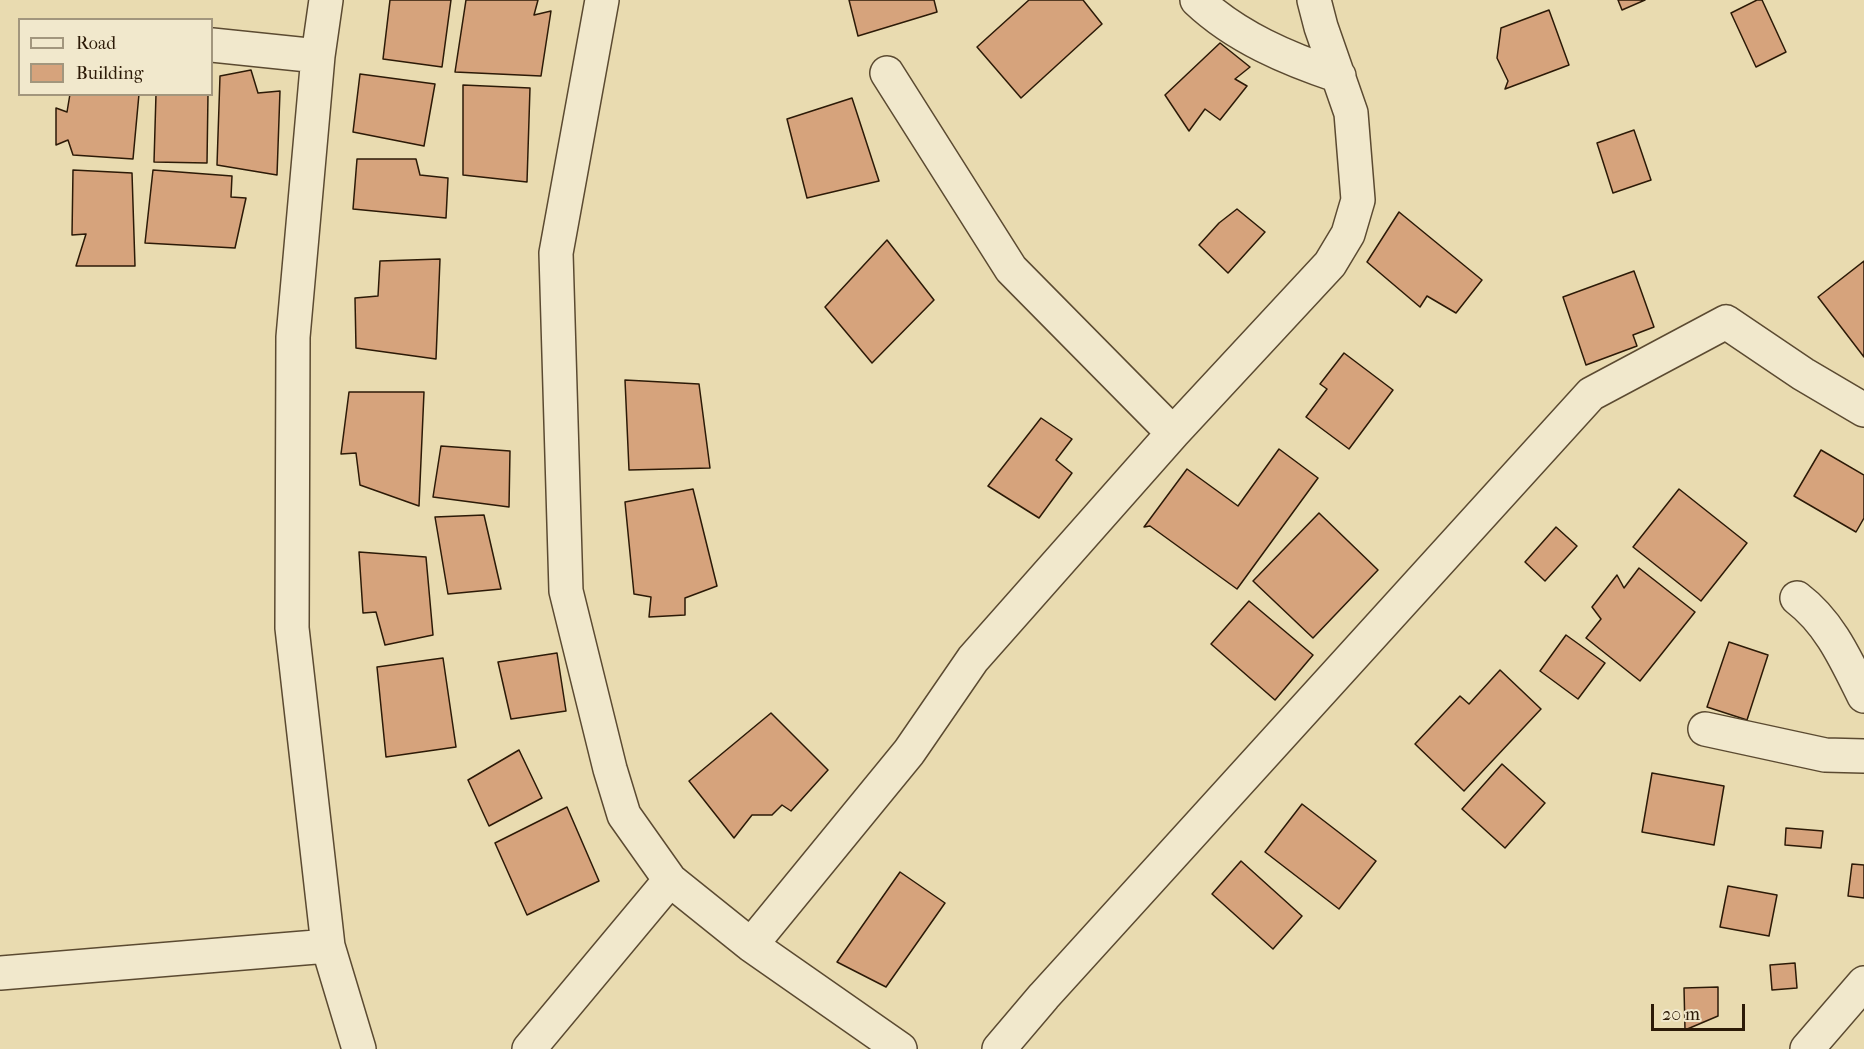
<!DOCTYPE html>
<style>
body{margin:0}
#map{position:relative;width:1864px;height:1049px;overflow:hidden;background:#e9dbb0;font-family:"IM FELL French Canon",serif}
canvas{display:block}
.legend{position:absolute;left:18px;top:18px;width:195px;height:78px;box-sizing:border-box;background:#f1e8cc;border:2px solid #a2967d;margin:0;padding:8px 10px;list-style:none;font-size:18px;color:#2c1a07}
.legend li{display:flex;align-items:center;gap:12px;height:30px}
.legend b{width:30px;border:2px solid #a2967d}
.scale{position:absolute;left:1651px;top:1004px;width:94px;height:27px;box-sizing:border-box;border:3px solid #2c1a07;border-top:0;padding-left:8px;font-size:18px;line-height:21px;white-space:nowrap;color:#2c1a07;-webkit-text-stroke:4px #f1e8cc;paint-order:stroke}
</style>
<div id="map">
<canvas width="1864" height="1049"></canvas>
<ul class="legend">
<li><b style="height:8px;background:#f1e8cc"></b>Road</li>
<li><b style="height:16px;background:#d6a37c"></b>Building</li>
</ul>
<div class="scale">20 m</div>
</div>
<script>
const g = document.querySelector('canvas').getContext('2d');
g.lineJoin = 'round';
function fillPath(path, color) { g.fillStyle = color; g.fill(path, 'evenodd'); }
function strokePath(path, color, width, dash) { g.strokeStyle = color; g.lineWidth = width; g.lineCap = dash ? 'butt' : 'round'; g.setLineDash(dash || []); g.stroke(path); }
const building = new Path2D(`
 M390 0H451L442 67 383 59Z
 M466 0H538L534 15 551 11 541 76 455 72Z
 M849 0H934L937 12 858 36Z
 M1029 0H1083L1102 24 1021 98 977 47Z
 M1618 0H1645L1622 10Z
 M1757 0H1762L1786 52 1756 67 1731 13Z
 M1549 10 1569 65 1505 89 1508 81 1497 58 1501 28Z
 M1220 43 1250 67 1235 79 1247 86 1220 120 1205 109 1189 131 1165 95Z
 M251 70 258 93 280 91 277 175 217 165 220 76Z
 M360 74 435 84 424 146 353 132Z
 M463 85 530 88 527 182 463 175Z
 M70 94H139L133 159 73 155 68 140 56 145V108L67 112Z
 M156 94H208L207 163 154 162Z
 M852 98 879 181 807 198 787 119Z
 M1634 130 1651 180 1613 193 1597 143Z
 M357 159H416L420 175 448 178 446 218 353 209Z
 M73 170 132 173 135 266H76L86 234 72 235Z
 M153 170 232 176 231 197 246 198 235 248 145 243Z
 M1237 209 1265 232 1228 273 1199 245 1219 223Z
 M1399 212 1482 280 1456 313 1427 296 1420 307 1367 262Z
 M887 240 934 300 872 363 825 307Z
 M440 259 436 359 356 348 355 298 378 296 380 261Z
 M1864 261V357L1818 297Z
 M1634 271 1654 327 1633 335 1637 346 1586 365 1563 297Z
 M1344 353 1393 390 1349 449 1306 417 1327 389 1320 384Z
 M625 380 699 384 710 468 629 470Z
 M349 392H424L419 506 360 485 356 453 341 454Z
 M1041 418 1072 439 1056 460 1072 473 1039 518 988 486Z
 M441 446 510 451 509 507 433 497Z
 M1279 449 1318 478 1237 589 1150 526 1144 527 1187 469 1238 506Z
 M1821 450 1864 475V518L1856 532 1794 496Z
 M693 489 717 586 685 598V615L649 617 651 597 634 594 625 502Z
 M1679 489 1747 543 1701 601 1633 547Z
 M1319 513 1378 570 1313 638 1253 581Z
 M484 515 501 589 448 594 435 517Z
 M1556 527 1577 546 1545 581 1525 562Z
 M359 552 426 557 433 635 385 645 376 612 363 613Z
 M1639 568 1695 612 1640 681 1586 638 1601 619 1592 607 1617 575 1624 588Z
 M1249 601 1313 655 1275 700 1211 644Z
 M1566 635 1605 663 1578 699 1540 671Z
 M1729 642 1768 655 1747 720 1707 707Z
 M557 653 566 711 511 719 498 662Z
 M443 658 456 747 386 757 377 667Z
 M1500 670 1541 709 1464 791 1415 744 1460 696 1469 704Z
 M771 713 828 770 791 811 782 805 772 815H752L734 838 689 781Z
 M519 750 542 798 489 826 468 780Z
 M1502 764 1545 803 1505 848 1462 809Z
 M1652 773 1724 786 1714 845 1642 832Z
 M1302 804 1376 861 1339 909 1265 852Z
 M567 807 599 881 527 915 495 843Z
 M1786 828 1823 831 1821 848 1785 845Z
 M1241 861 1302 916 1273 949 1212 894Z
 M1852 864 1864 865V898L1848 896Z
 M900 872 945 903 886 987 837 962Z
 M1728 886 1777 895 1769 936 1720 927Z
 M1795 963 1797 988 1772 990 1770 965Z
 M1718 987V1016L1685 1030 1684 988Z`);
fillPath(building, '#d6a37c');
strokePath(building, '#2c1a07', 1.5);
const minor = new Path2D(`
 M326 0 318 56 293 337 292 628 328 946 359 1049
 M602 0 556 253 566 591 610 769 624 815 670 880 751 945 900 1049
 M1197 0C1236 37 1288 59 1339 76
 M212 45 318 56
 M887 73 1011 269 1173 433
 M1797 598C1830 623 1846 660 1864 696
 M1705 729 1825 755 1864 756
 M751 945 909 752 973 659 1173 433 1330 264 1348 234 1358 200 1351 113 1321 27 1314 0
 M0 973 328 946
 M529 1049 670 880
 M999 1049 1044 996 1591 394 1726 322 1803 374 1864 410
 M1807 1049 1864 983`);
strokePath(minor, '#5b4a31', 36);
strokePath(minor, '#f1e8cc', 33);
</script>
